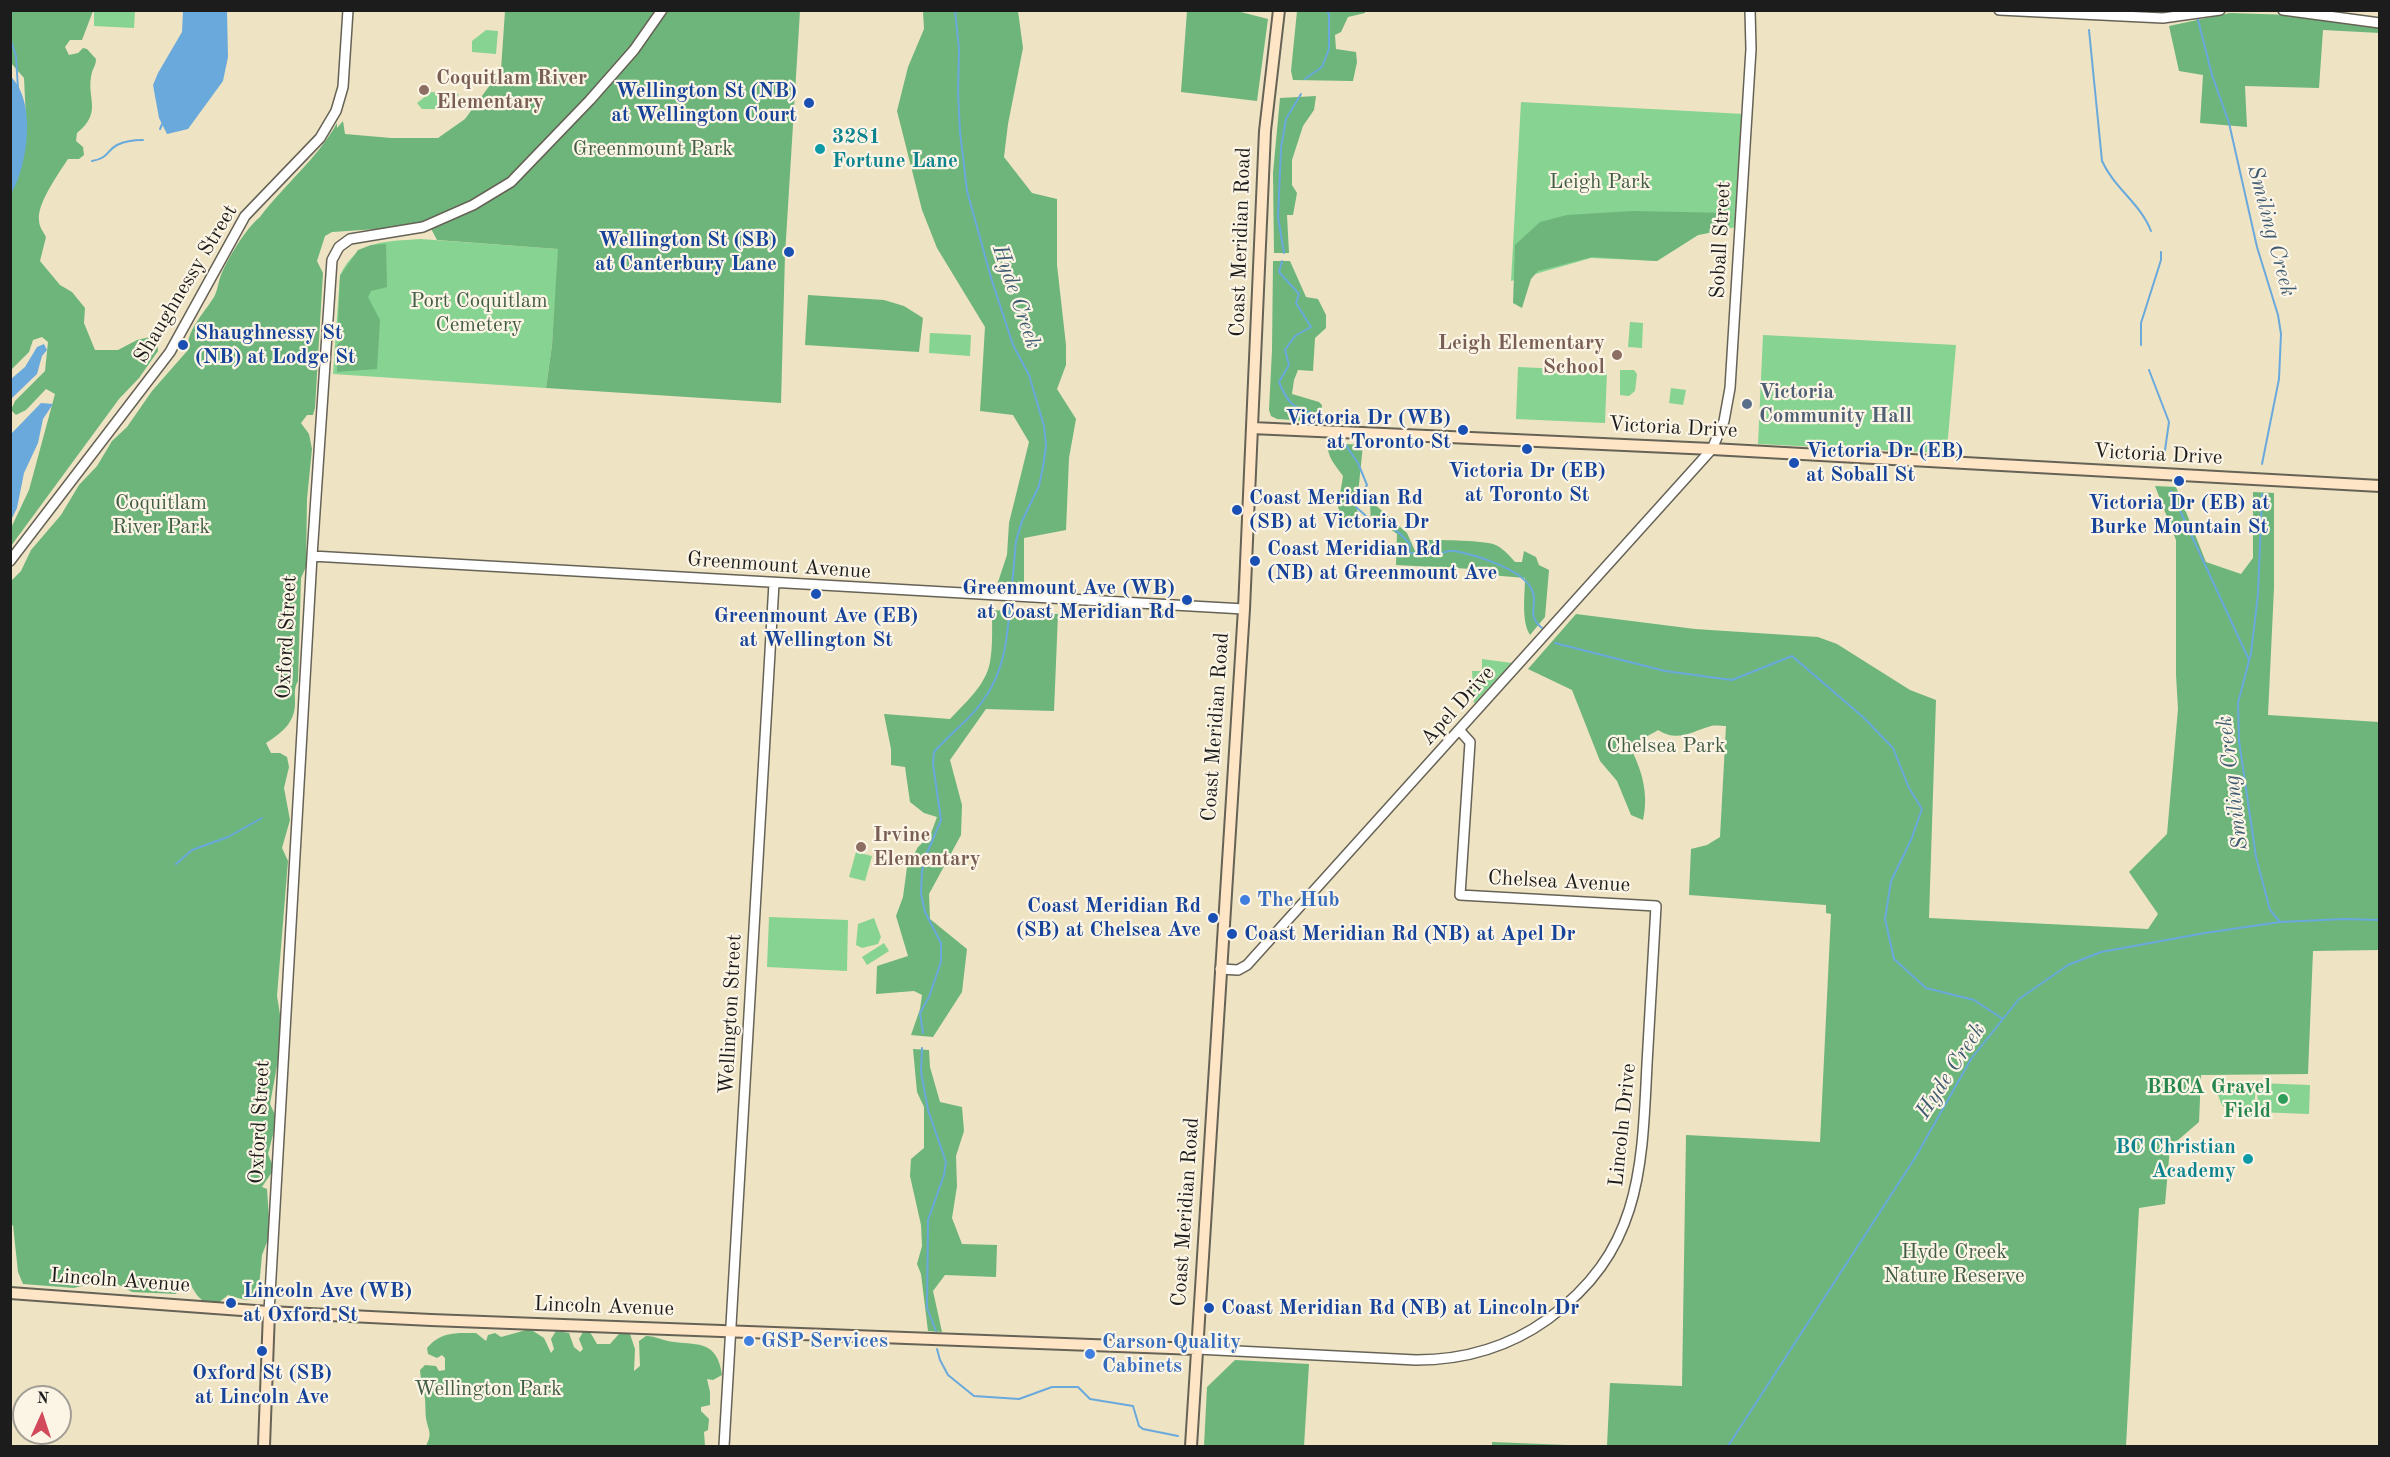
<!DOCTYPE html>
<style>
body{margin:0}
#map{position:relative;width:2390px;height:1457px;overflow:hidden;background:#eee3c3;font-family:"Old Standard TT",serif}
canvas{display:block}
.frame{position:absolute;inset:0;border:12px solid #1c1c1c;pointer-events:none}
.north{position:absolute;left:12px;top:1385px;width:60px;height:60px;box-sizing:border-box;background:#fcf5e5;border:2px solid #a29e95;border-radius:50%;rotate:3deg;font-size:16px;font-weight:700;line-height:24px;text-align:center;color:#1c1c1c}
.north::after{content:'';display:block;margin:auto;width:21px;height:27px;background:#d1495b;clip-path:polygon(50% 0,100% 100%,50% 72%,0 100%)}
</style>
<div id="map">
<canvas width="2390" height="1457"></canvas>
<div class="frame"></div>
<div class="north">N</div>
</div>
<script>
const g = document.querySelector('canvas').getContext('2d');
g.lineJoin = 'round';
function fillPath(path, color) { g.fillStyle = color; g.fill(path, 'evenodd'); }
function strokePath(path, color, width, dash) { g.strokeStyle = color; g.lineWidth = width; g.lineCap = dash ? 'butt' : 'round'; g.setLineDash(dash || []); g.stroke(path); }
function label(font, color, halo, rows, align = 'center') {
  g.font = font + ' "Old Standard TT",serif'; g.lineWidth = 4.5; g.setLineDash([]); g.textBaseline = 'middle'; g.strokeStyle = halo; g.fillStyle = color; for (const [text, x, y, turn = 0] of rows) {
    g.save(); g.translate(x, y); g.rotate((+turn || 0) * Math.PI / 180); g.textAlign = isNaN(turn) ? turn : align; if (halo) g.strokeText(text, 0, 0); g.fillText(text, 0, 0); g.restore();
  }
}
fillPath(new Path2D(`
 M94 11H135L134 28 94 26Z
 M486 30 498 31 496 54 472 52V41Z
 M431 92 459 94 449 109H422L417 103Z
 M1521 102 1744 114 1736 227 1698 235 1657 261 1591 258 1511 281Z
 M420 239 559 249 552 345 546 388 333 374 340 275C358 239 384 242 420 239Z
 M1630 322 1643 323 1642 348 1628 347Z
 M930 333 971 335 970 356 929 353Z
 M1763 335 1956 345 1947 449 1941 453 1758 444Z
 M1518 367 1607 371 1605 423 1516 419Z
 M1620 370H1634L1637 374 1635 391 1629 396 1620 395Z
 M1671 388 1686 390 1683 405 1669 403Z
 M1482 659 1512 663 1474 704 1472 671H1482Z
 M856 852 872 856 865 881 849 877Z
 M769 917 848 920 847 971 767 967Z
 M874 918 881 937 878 944 862 948 856 945 858 924Z
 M884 943 889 951 867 965 862 957Z
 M2214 1082 2256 1083 2254 1112C2242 1111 2227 1114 2221 1103 2219 1097 2218 1094 2213 1090Z
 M2258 1083 2310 1085 2309 1114 2257 1112Z`), '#87d391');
fillPath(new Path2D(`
 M11 11H93L82 40H70L65 47 69 55 78 53 83 48 87 49 96 59C96 64 94 67 92 72 85 98 104 111 77 133L76 141 83 147 84 155 79 159H68C59 173 37 203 39 220 39 227 43 231 46 237L40 261 60 285 72 292 85 308 84 323 95 350H118L137 340 150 337 157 341 158 351 139 378 119 399 11 546V528L29 490 55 394 46 389 26 410 16 415 11 410 15 401 45 371 48 342 42 337 33 340 29 352 11 370 10 175 26 119 24 78 11 63Z
 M505 11H800L785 255 781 403 546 388 552 345 558 249 437 240 427 221 393 228 332 232 325 236 317 261 323 273 315 408 313 415H307L301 423 309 434 312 449 307 499 306 567 301 578 298 681C294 688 295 693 295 700 296 722 283 732 266 743L271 753H280L287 757 289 767 284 788 290 820 282 848 288 861 277 996 283 1033 270 1104 277 1119 268 1154 274 1169 262 1187 267 1189 270 1234 262 1255 258 1298 245 1300 228 1295 216 1305C199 1303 195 1293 188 1279L181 1283 176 1294 132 1292 108 1279 74 1288 23 1284 18 1272 13 1225 11 1226 10 582 21 571 31 550 61 515 79 485 97 466 112 441 127 427 152 391 188 350C185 332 205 312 214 297 218 290 218 282 221 275 228 258 246 228 260 217 284 185 317 159 337 123V128L343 121 345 134 391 138H438L465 119 501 70Z
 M923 11H1018L1023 48 1008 124 1004 157 1032 193 1057 199V265L1066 345V365L1057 389 1076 419 1069 458 1066 530 1024 538V586L996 588 1007 555 1009 523 1029 442 1013 415 980 411 985 327 937 248 922 210 897 111 908 67 924 29Z
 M1187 11H1237L1268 19 1257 101 1181 92Z
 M1297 11H1365V13L1348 17 1341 32 1335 35 1336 49 1356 52 1357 62 1353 81 1293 80 1291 71Z
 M2230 13 2292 15 2379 23 2380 33 2323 30 2319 88 2245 86 2247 127 2200 123 2203 75 2179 71 2169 26Z
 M1316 96 1314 110 1303 126 1292 160V185L1297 193 1293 215H1287L1289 253H1274L1273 173 1280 98Z
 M1633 211 1731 213 1729 229 1698 235 1657 261 1592 257 1538 271 1531 279 1522 308 1513 303 1515 245 1540 222 1567 215Z
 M386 244 387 287 371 291 368 297 380 320 377 369 337 372V345L345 336 338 325 340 276 358 250 371 245Z
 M1273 261H1290L1306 297 1318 299 1326 315V328L1315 338 1313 371 1298 370 1294 380 1292 394 1319 402 1322 405 1320 422 1277 419 1271 416 1269 410 1272 350Z
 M808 295 884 300 904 306 923 318 919 352 805 345Z
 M1328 443 1363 445 1358 494 1355 505 1358 512 1357 521 1343 520 1338 507 1343 476C1336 466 1326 456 1328 443Z
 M2155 486 2176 487 2206 562 2241 574 2253 558V492L2274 493V588L2268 715 2379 722 2380 950 2313 951 2308 1074 2201 1075 2199 1122 2170 1147 2165 1204 2139 1208 2126 1446H1607L1610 1383 1682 1386 1686 1135 1820 1142 1831 914 1826 913V905L1689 895 1691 849 1707 845 1720 837 1726 726C1722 726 1716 725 1711 726 1692 731 1679 743 1658 730 1649 736 1639 739 1630 747 1642 770 1649 794 1643 820L1631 815 1617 781 1600 761 1572 690 1528 669 1576 614 1695 629 1818 637 1837 644 1910 690 1936 700 1929 918 2148 929 2158 914 2129 872 2167 834 2178 709 2176 675V540Z
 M1370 503H1373L1407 533 1415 551 1421 540C1437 540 1478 540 1493 544 1502 547 1509 555 1515 562H1522L1524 551 1536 557 1539 565 1549 570 1545 617 1530 635C1521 620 1525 595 1525 578L1490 575 1473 569 1396 565 1397 534 1386 526 1375 529 1371 525Z
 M992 610 1058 614 1054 711 986 709 950 760 962 805 961 835 929 894 930 919 967 949 962 992 933 1037 911 1035 920 1009 922 995 914 991 876 994 877 966 908 956 896 916 903 897 907 867 918 847 930 836 937 817 924 813 910 802 905 767 891 765V749L884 714 950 719C965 703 986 685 990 662 993 646 992 627 992 610Z
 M913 1049 929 1050 930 1067 940 1102 962 1107 964 1131 956 1156 957 1186 952 1218 962 1244 997 1245 996 1277 945 1275 933 1291 942 1332 928 1331 921 1274 917 1264 922 1246 921 1225 910 1176 911 1159 924 1148V1107L917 1092Z
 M530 1329 544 1338 551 1353 554 1349 551 1339 556 1331 569 1333 574 1347 580 1352 583 1349 579 1339 583 1332H590L597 1344H610L619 1334H630L635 1349 634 1371 640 1366 639 1341 646 1336C656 1336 664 1341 674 1342 700 1345 717 1341 722 1375L713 1380 707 1379 710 1392V1405L701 1407V1411L709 1419 708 1430 704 1432 705 1446H426C433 1432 428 1431 426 1418 425 1409 426 1401 424 1393L433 1383 421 1380 420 1370 425 1365 436 1366 439 1371 445 1370V1358L442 1355 437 1358 428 1354 427 1348C441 1331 457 1333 476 1333L486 1341 488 1335 495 1333 501 1337Z
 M1235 1360 1309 1364 1304 1446H1204L1207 1387Z
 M1492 1442 1592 1446H1492Z`), '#6db57b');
fillPath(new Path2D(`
 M183 11H227L228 57 223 81 188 129 167 134 159 118 153 85 158 73 182 32Z
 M10 76C37 100 28 166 11 194Z
 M44 344 47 350 42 356 37 374 11 399V379L25 367 37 347Z
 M41 403 53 404 43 419 38 443 24 473 17 508 11 520V434Z`), '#69a9dc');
strokePath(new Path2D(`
 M955 10 959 49 958 92 960 132 967 191 992 281 1013 345 1029 375 1044 426 1046 445 1043 467 1039 486 1022 521 1016 541 1012 586
 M2197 16 2212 75 2229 123 2257 247 2278 315 2281 334 2279 379 2262 464
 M2089 30 2102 161C2114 188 2141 204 2151 231
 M10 38 16 56 18 89
 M1305 79 1322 67 1329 49V14L1326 10
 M160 129 163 122
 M92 161C109 158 106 151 117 145 125 141 134 140 143 140
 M1284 253 1278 217 1281 148 1286 119 1301 94
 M1282 261 1279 272 1299 294 1296 303 1311 327 1295 336 1285 350 1289 365 1279 382C1290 409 1296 408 1322 416
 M2141 345V323L2161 260V252
 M2149 370 2169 422 2164 457
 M1334 416 1342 417V420
 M1345 444 1358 463 1367 485 1356 502V507L1375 524C1392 524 1399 532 1410 544L1409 553C1417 553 1425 555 1433 555 1440 555 1448 549 1455 551 1475 555 1523 569 1532 590 1539 604 1525 615 1542 628
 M2171 491 2249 660
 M2262 494 2258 594 2251 653 2238 703 2239 741 2256 857 2270 910 2280 922
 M1555 643 1665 671 1732 680 1792 656 1863 717 1893 748 1909 788 1922 809 1911 840 1891 881 1885 919 1894 959 1926 988 1974 1000 2003 1019
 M176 864 192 850 228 837 262 818
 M923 1033 920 1013 929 997 941 962V943L925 912 921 894 922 871 927 853 941 820 933 764 934 752C948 735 969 721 982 702 1004 673 1007 641 1010 606
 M922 1048 921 1072 928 1110 946 1162 944 1175 928 1220 927 1308 936 1331
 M937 1349 940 1360 948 1375 974 1396 1019 1399 1052 1387H1078L1090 1399 1133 1406 1139 1426 1143 1429 1178 1436
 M1728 1446 1915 1158 1971 1059 2019 999 2068 965 2101 952 2205 933 2280 922 2344 919 2380 920`), '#69a9dc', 2);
const tertiary = new Path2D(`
 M1999 10 2163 18 2220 10
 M2283 10 2380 23
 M312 556 1244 609
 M10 561 170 352 245 216 320 138 336 111 343 87 348 10
 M1220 969 1238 970 1247 965 1712 449 1724 421 1730 388 1751 49 1750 10
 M269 1312 312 556 332 260 339 247 350 239 423 227 473 205 511 182 590 100 634 50 662 10
 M1197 1349 1416 1360C1463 1360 1509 1347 1548 1319 1641 1251 1642 1169 1647 1064 1650 1011 1653 958 1656 906L1460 895 1470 742 1460 731
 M724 1446 774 583`);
const secondary = new Path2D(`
 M1252 428 1712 449 2380 486
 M10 1293 269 1312 431 1320 1197 1349
 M264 1446 269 1312
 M1191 1446 1244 609 1265 131 1279 10`);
strokePath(tertiary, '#666256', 12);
strokePath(secondary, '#666256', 14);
strokePath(tertiary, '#fff', 9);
strokePath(secondary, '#fee5c5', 10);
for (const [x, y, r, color] of [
 [424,90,6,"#8d6e63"],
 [809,103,6,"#1a4fb4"],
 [820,149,6,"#0f9aa8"],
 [789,252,6,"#1a4fb4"],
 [183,345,6,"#1a4fb4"],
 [1617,355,6,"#8d6e63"],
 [1747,404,6,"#5c6f8a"],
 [1463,430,6,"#1a4fb4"],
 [1527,449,6,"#1a4fb4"],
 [1794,463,6,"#1a4fb4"],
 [2179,481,6,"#1a4fb4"],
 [1237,510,6,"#1a4fb4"],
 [1255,561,6,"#1a4fb4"],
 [816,594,6,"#1a4fb4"],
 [1187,600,6,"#1a4fb4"],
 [861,847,6,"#8d6e63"],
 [1245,900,6,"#3f7fe0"],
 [1213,918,6,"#1a4fb4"],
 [1232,934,6,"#1a4fb4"],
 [2283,1099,6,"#2e9e5b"],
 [2248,1159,6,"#0f9aa8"],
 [231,1303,6,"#1a4fb4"],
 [1209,1308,6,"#1a4fb4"],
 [749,1341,6,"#3f7fe0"],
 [262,1351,6,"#1a4fb4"],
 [1090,1354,6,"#3f7fe0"]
]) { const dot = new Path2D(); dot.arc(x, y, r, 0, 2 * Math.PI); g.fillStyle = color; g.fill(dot); strokePath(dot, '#fcf5e5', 2); }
label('bold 21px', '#785e54', '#fcf5e5', [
 ["Coquitlam River",436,78],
 ["Elementary",436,102],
 ["Leigh Elementary",1605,343,"right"],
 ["School",1605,367,"right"],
 ["Irvine",873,835],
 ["Elementary",873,859]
], 'left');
label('bold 21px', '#164399', '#fcf5e5', [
 ["Wellington St (NB)",797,91,"right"],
 ["at Wellington Court",797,115,"right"],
 ["Wellington St (SB)",777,240,"right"],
 ["at Canterbury Lane",777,264,"right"],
 ["Shaughnessy St",195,333],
 ["(NB) at Lodge St",195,357],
 ["Victoria Dr (WB)",1451,418,"right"],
 ["at Toronto St",1451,442,"right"],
 ["Victoria Dr (EB)",1806,451],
 ["at Soball St",1806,475],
 ["Victoria Dr (EB)",1527,471,"center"],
 ["at Toronto St",1527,495,"center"],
 ["Coast Meridian Rd",1249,498],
 ["(SB) at Victoria Dr",1249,522],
 ["Victoria Dr (EB) at",2179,503,"center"],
 ["Burke Mountain St",2179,527,"center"],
 ["Coast Meridian Rd",1267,549],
 ["(NB) at Greenmount Ave",1267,573],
 ["Greenmount Ave (WB)",1175,588,"right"],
 ["at Coast Meridian Rd",1175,612,"right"],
 ["Greenmount Ave (EB)",816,616,"center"],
 ["at Wellington St",816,640,"center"],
 ["Coast Meridian Rd",1201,906,"right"],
 ["(SB) at Chelsea Ave",1201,930,"right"],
 ["Coast Meridian Rd (NB) at Apel Dr",1244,934],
 ["Lincoln Ave (WB)",243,1291],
 ["at Oxford St",243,1315],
 ["Coast Meridian Rd (NB) at Lincoln Dr",1221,1308],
 ["Oxford St (SB)",262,1373,"center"],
 ["at Lincoln Ave",262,1397,"center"]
], 'left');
label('bold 21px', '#0d838f', '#fcf5e5', [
 ["3281",832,137],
 ["Fortune Lane",832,161],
 ["BC Christian",2236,1147,"right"],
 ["Academy",2236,1171,"right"]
], 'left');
label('21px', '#415c45', '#fcf5e5', [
 ["Greenmount Park",653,149],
 ["Leigh Park",1600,182],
 ["Port Coquitlam",479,301],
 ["Cemetery",479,325],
 ["Coquitlam",161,503],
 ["River Park",161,527],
 ["Chelsea Park",1666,746],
 ["Hyde Creek",1954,1252],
 ["Nature Reserve",1954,1276],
 ["Wellington Park",488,1389]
]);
label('21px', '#1c1c1c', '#fcf5e5', [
 ["Soball Street",1721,240,-87],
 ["Coast Meridian Road",1241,242,-88],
 ["Shaughnessy Street",186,284,-59],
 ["Victoria Drive",1673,428,3],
 ["Victoria Drive",2158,455,3],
 ["Greenmount Avenue",779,566,4],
 ["Oxford Street",287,637,-87],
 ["Apel Drive",1458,706,-48],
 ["Coast Meridian Road",1216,727,-86],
 ["Chelsea Avenue",1559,882,3],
 ["Wellington Street",731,1014,-87],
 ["Oxford Street",260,1122,-87],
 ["Lincoln Drive",1623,1125,-84],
 ["Coast Meridian Road",1186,1212,-86],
 ["Lincoln Avenue",120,1281,4],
 ["Lincoln Avenue",604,1307,2]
]);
label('bold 21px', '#4e5e75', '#fcf5e5', [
 ["Victoria",1759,392],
 ["Community Hall",1759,416]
], 'left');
label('bold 21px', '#366cbe', '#fcf5e5', [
 ["The Hub",1257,900],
 ["GSP Services",761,1341],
 ["Carson Quality",1102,1342],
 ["Cabinets",1102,1366]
], 'left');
label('bold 21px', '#27864d', '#fcf5e5', [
 ["BBCA Gravel",2271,1087],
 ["Field",2271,1111]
], 'right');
label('italic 22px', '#3f5b72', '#fcf5e5', [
 ["Smiling Creek",2271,231,75],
 ["Hyde Creek",1016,297,71],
 ["Smiling Creek",2233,783,-97],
 ["Hyde Creek",1951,1071,-57]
]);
</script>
